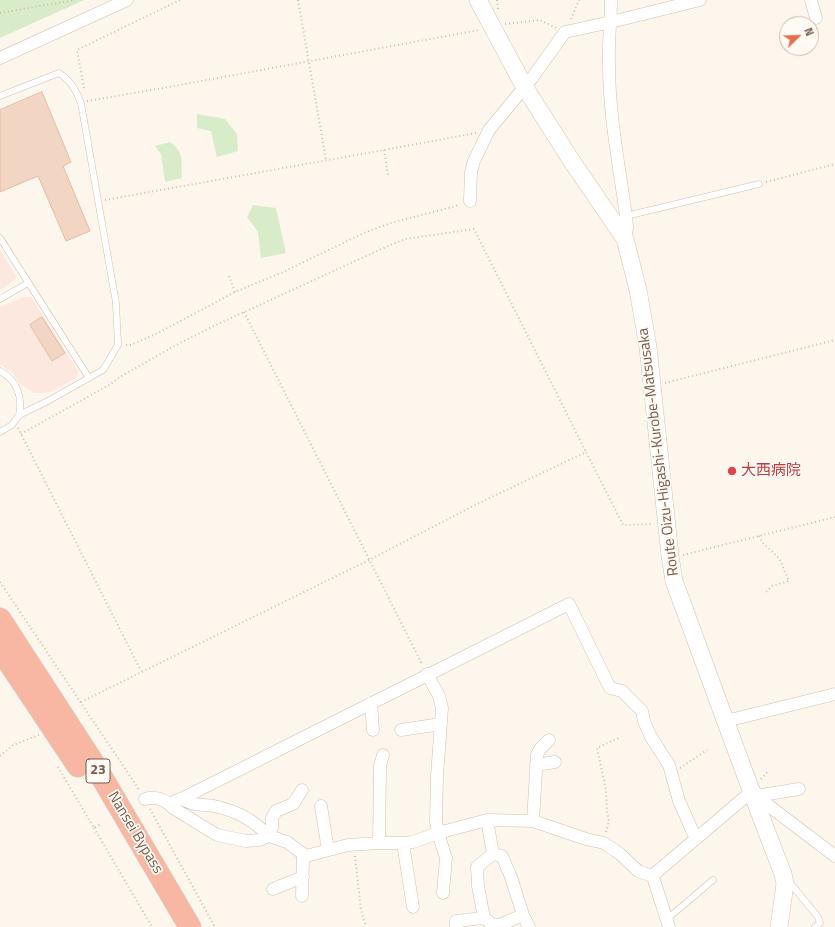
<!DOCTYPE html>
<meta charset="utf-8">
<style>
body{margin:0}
#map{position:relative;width:835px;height:927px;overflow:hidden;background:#fdf6ec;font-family:"Titillium Web",sans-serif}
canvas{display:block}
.north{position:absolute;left:779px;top:16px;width:40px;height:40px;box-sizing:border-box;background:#fffaf3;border:1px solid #cabbb1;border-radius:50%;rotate:67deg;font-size:11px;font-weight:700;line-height:16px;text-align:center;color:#7a5c4d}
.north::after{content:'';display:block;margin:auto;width:14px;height:18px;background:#e76f51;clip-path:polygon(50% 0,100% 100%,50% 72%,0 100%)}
</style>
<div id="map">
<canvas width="835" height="927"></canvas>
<div class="north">N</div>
</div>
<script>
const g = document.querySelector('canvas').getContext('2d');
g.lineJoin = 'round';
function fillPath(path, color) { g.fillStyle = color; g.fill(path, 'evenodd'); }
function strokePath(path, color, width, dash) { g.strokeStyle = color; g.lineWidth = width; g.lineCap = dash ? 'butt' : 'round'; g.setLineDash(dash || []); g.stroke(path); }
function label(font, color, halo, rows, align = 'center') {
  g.font = font + ' "Titillium Web","Noto Sans JP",sans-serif'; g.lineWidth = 3.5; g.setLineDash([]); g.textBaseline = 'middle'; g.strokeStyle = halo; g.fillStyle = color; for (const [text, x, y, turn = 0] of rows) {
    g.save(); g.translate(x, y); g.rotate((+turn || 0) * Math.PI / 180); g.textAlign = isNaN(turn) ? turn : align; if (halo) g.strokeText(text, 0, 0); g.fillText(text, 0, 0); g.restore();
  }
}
fillPath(new Path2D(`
 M0 250 17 278 0 290Z
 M24 297H31L78 371 76 378 49 393H34L20 384 11 371 0 365V307Z`), '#fde8e0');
fillPath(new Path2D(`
 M0 0H84L0 38Z
 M197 114 225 119 237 134 238 151 217 157 211 131 197 128Z
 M170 142C185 153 181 161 182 178L165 182 161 154 155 146Z
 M253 205 276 208 286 253 261 258 258 232 247 217Z`), '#d8ecc9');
const building = new Path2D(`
 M42 92 71 162 63 166 90 231 66 241 38 176 0 192V110Z
 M42 317 65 353 52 361 30 325Z`);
fillPath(building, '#f3d5c3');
strokePath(building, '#e6bba3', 1);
const lane = new Path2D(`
 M0 96 59 73C71 81 76 90 81 103L116 303 118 345 103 370 46 402 19 415 12 425 0 432
 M626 216 759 184
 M0 238 89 378
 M0 299 28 283
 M0 371C17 380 23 397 19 415
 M786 884H791L818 917 820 923 815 927
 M667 919 713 880`);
const street = new Path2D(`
 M611 0C611 21 608 43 609 64 609 115 619 165 626 216L627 227 625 239
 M811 0 816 18
 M0 58 127 0
 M470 201 471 172 474 161 489 130 532 78 565 32 611 22 700 0
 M427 674 439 696 442 708 437 776 436 821 438 833 446 858 443 893
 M371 703 373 730
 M726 721 835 694
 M401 730 434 725 441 723
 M536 765 555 762
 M752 793 835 856
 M145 799C156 796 165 799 173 808L217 835 246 841 259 840 269 836 287 842 306 856 348 845 379 843H403L413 842 438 833 487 820 533 821 586 839 604 843 620 854 638 871 652 876 654 880 669 927
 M181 799 569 604 610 688 622 691 642 711 644 721 651 737 669 765 679 801 696 839
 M175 801 181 799C195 806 200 804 214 806 237 811 252 819 269 836L272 828V818L276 811 293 804 302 790
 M321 806 328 850
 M533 821 537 755 540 749 549 740
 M379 843 380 766 383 755
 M403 843 413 907
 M652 876 751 792 762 795 799 789
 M273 889 303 877
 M302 896 303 859 306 856
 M523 915 529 927
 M484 918 493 925H499L523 915 511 877 502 856 493 854
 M456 927V921L484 918 478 886 477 867 493 854 487 820`);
const secondary = new Path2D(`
 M478 0 524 86 571 160 625 239 638 290 648 347 670 556 674 581C710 678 745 777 783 874L785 884 779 927`);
const highway = new Path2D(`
 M0 619 94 764 190 927
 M0 649 78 766`);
strokePath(lane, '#d1beb0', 7);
strokePath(street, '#d1beb0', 13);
strokePath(secondary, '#d6c0b0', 18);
strokePath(highway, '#dad1cd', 23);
strokePath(new Path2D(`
 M298 0 326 160
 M497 0 498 9
 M0 13 75 0
 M571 19 579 0
 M505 24 540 20 556 28
 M84 88 77 50 180 0
 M87 101 169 87 479 30
 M384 150 388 175
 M766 182 835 164
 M105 200 384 150 476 133
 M229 276 235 292
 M244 312 422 664
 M126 345H131L158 333 235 292 283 272 366 232 391 223 460 205
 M665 383 835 340
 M18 428 141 671
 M21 434 109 385 120 377 178 344 216 325 388 246 405 239 474 229 586 452
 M759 536 763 543 779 558 789 581 772 586 764 594
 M683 555 835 517
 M0 582 140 791
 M81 702 369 560 475 505 586 452 623 525 653 524
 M0 756 13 745 39 735
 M58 767 94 828 101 824
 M680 768 707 750
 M761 779 769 770
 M150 809 215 927
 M94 828 152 927
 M606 832 609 821 607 812 606 790 597 748 619 738
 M355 856 361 910 366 927`), '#d9b8a5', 2, [1, 3]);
strokePath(lane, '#fff', 6);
strokePath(street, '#fff', 12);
strokePath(secondary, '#fff', 17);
strokePath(highway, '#f7b7a3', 22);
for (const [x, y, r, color] of [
 [732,471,5,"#e0444e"]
]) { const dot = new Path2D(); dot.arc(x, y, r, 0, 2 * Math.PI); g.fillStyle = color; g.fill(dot); strokePath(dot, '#fffaf3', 1.5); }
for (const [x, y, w] of [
 [98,771,24]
]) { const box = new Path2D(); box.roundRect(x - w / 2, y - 12, w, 24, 3); g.fillStyle = '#fffaf3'; g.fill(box); strokePath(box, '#7a5c4d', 1); }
label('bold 14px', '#7a5c4d', null, [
 ["23",98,771]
]);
label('15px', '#7a5c4d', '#fffaf3', [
 ["Route Oizu-Higashi-Kurobe-Matsusaka",659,452,-97],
 ["Nansei Bypass",135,833,59]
]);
label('15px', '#be3a42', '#fffaf3', [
 ["大西病院",741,471]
], 'left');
</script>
